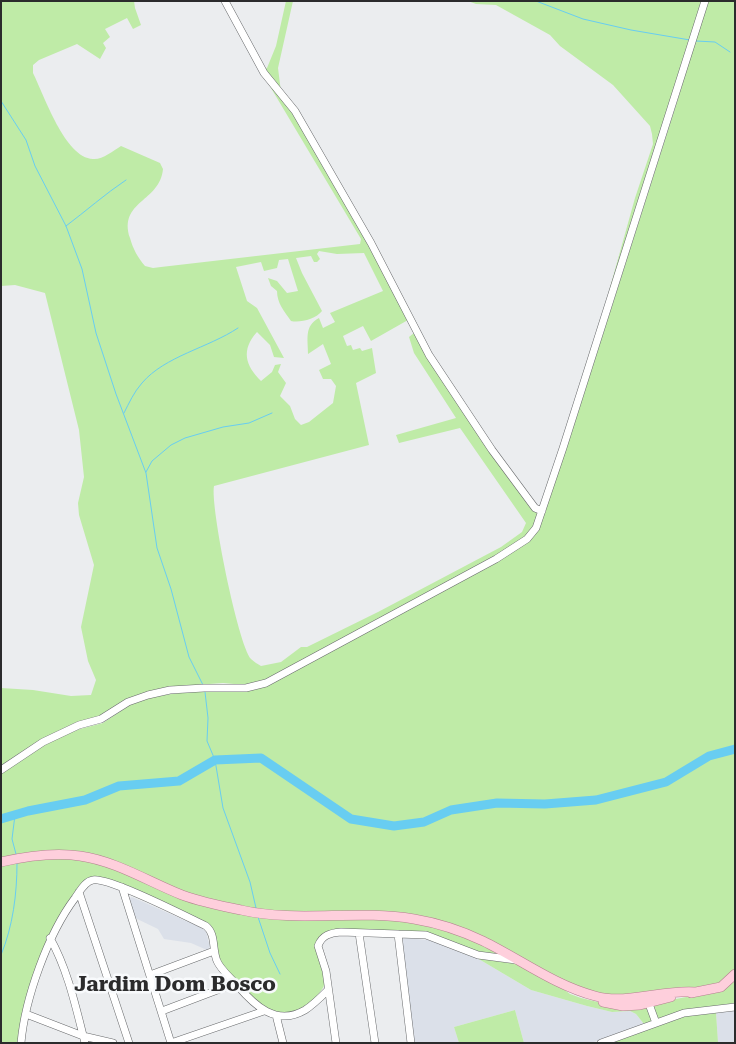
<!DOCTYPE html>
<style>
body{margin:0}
#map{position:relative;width:736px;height:1044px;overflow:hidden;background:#ebedef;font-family:"Roboto Serif",serif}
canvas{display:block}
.frame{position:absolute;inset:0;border:2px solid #2b2b2c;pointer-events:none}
</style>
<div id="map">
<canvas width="736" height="1044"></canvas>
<div class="frame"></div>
</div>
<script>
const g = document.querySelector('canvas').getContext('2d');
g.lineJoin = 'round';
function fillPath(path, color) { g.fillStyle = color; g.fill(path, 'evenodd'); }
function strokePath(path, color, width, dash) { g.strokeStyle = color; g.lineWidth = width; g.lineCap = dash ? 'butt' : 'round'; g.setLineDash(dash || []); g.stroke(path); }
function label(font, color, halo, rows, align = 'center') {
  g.font = font + ' "Roboto Serif",serif'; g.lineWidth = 5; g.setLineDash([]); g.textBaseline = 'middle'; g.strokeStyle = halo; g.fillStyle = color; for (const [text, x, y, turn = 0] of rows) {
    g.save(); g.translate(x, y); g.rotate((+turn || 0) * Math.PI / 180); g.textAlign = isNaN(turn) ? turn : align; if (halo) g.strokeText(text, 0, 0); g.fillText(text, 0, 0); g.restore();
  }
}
fillPath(new Path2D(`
 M132 897 202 928 206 932 210 947 207 950 191 943 164 939 158 929 133 917 128 899Z
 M404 938 428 940 451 947 477 958 531 990 587 1006 612 1012 630 1011 636 1014 644 1024 591 1043H524L515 1010 454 1027 459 1043H414L401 941Z
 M735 1011V1043H718L716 1013Z`), '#dbe0e9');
fillPath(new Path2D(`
 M1 1H134L135 8 141 25 133 29 127 18 105 29 110 37 103 43 106 48 100 59 77 44 39 60 33 65V73C44 95 65 158 93 159 102 160 113 151 121 146L160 163 163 169C160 202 118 201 130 238 133 249 138 258 145 266L153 268 161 267 360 244 361 239 268 83 293 113 370 244 408 320 371 341 363 326 343 336 347 346 351 345 353 350 360 348 362 351 372 348 376 373 356 383 369 445 214 486C210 506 238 644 251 659 254 662 258 664 261 666L281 662 301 647H307L378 612 501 547 522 532 526 523 460 428 399 443 396 435 456 418 414 353 409 337 414 333 538 515C533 529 526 537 514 546L265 682 245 685 223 683 169 687 98 717 77 722 58 731 1 767V688L33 690 71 696 91 695 96 680 88 661 81 627 94 565 79 515 78 503 84 477 79 430 45 293 15 285 1 286ZM319 251 337 254 364 253 383 291 330 313 335 322 323 328 319 318C304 326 308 339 308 354L323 344 331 364 319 370 323 379H331L336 386 333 403 309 422 301 425 295 419 290 406 280 396 286 383 278 372 281 364 275 365 272 372 261 381C245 365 241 350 257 332L270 345 274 357 284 358 257 308 247 301 236 267 261 262 264 271 277 268 279 260 288 259 298 291 287 293 277 281 268 278 271 286 277 291C277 303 284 311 291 321 300 323 316 319 322 311L302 273 296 258 311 256 314 262H317L320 259 317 254Z
 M286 1H293L278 68 281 92 263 69 267 68 276 46Z
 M468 1H702L606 302 635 198 653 144 652 134 650 126 613 85 560 46 550 35 496 5 476 4Z
 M707 1H735V971L725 981 711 988 630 995 600 994 574 985 499 947 394 912H269L245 908 204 898 169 887 121 863 93 854 1 858V774L31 753 61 736 80 729 103 723 131 704 150 697 201 690 242 692 257 689 269 684 516 550 530 541 567 447 677 102Z
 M65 858 104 864 209 907 393 919 441 927 481 944 503 956 479 954 426 933 359 930 321 936C321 945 319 955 321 963 322 969 325 976 325 982 324 992 305 1008 296 1011 270 1019 252 998 236 980 230 974 223 968 219 959 215 949 217 931 209 924L123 884 100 878 77 891 64 909 50 936 18 1043H1V866L27 860Z
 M477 958 523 965 557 984 570 994 581 998 610 1005 647 1006 652 1021 644 1024 636 1014 630 1011 612 1012 587 1006 531 990Z
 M735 979V1003L682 1012 659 1020 652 1007 665 1001 697 995Z
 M515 1010 524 1043H459L454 1027Z
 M716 1013 718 1042 715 1043H609L686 1016Z`), '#bfeba7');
strokePath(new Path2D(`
 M536 1 583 19 631 30 690 40
 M696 41 715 42 730 52
 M1 101 26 140 35 166 66 226 82 269 96 333 116 394 146 473 157 548 171 589 189 657 203 685
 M66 226C86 211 105 194 126 180
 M124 413C129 403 134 392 142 383 165 356 208 348 238 328
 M146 472 152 461 171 445 185 438 223 427 249 423 272 413
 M205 692 208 718 207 741 215 760 223 808 250 882 256 908
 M15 815 12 839 16 854
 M258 917 270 953 280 974
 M1 955C13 926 17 894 17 863`), '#68cdf1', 1);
strokePath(new Path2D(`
 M1 819 28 811 85 800 119 786 179 781 215 760 261 758 351 819 394 826 424 822 451 810 497 803 545 804 596 800 666 782 709 756 735 749`), '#68cdf1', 9);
const minor = new Path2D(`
 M225 1 264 73 295 111 371 243 429 355 492 450 535 508 542 511
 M1 770 43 742 79 725 101 719 128 702 148 695 170 690 204 688H246L266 683 496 559 527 539 536 528 563 448 705 1
 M122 887 171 1043
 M79 892 129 1043
 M359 933 375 1043
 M398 934 411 1043
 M50 938C68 970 76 1008 85 1043
 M150 975 214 951
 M649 1004 656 1023
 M162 1011 236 983
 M26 1014 83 1036 113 1043
 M276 1015 283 1043
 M21 1043C25 998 48 934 75 898 80 891 85 881 93 880 109 877 187 917 206 926 216 934 212 949 217 961 221 970 230 977 237 985 254 1005 276 1027 305 1010 313 1005 321 997 328 990
 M171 1043 264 1011
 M336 1043 326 971 318 946C322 935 330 933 341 932L426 935 478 955 516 960
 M601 1043 684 1013 735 1007`);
const major = new Path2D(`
 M1 862C27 856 54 852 80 856 116 861 149 882 182 895 201 902 221 906 241 910 298 923 357 909 414 919 438 923 462 931 483 941 520 959 554 985 595 996 627 1005 663 989 696 992
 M691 993 721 987 735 974
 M603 1002 623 1006 640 1005 671 997`);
strokePath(minor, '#686a6c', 8);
strokePath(major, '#b4818f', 10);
strokePath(minor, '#fff', 7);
strokePath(major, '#fecfdc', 9);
label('bold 21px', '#2b2b2c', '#f8fafc', [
 ["Jardim Dom Bosco",175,985]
]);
</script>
